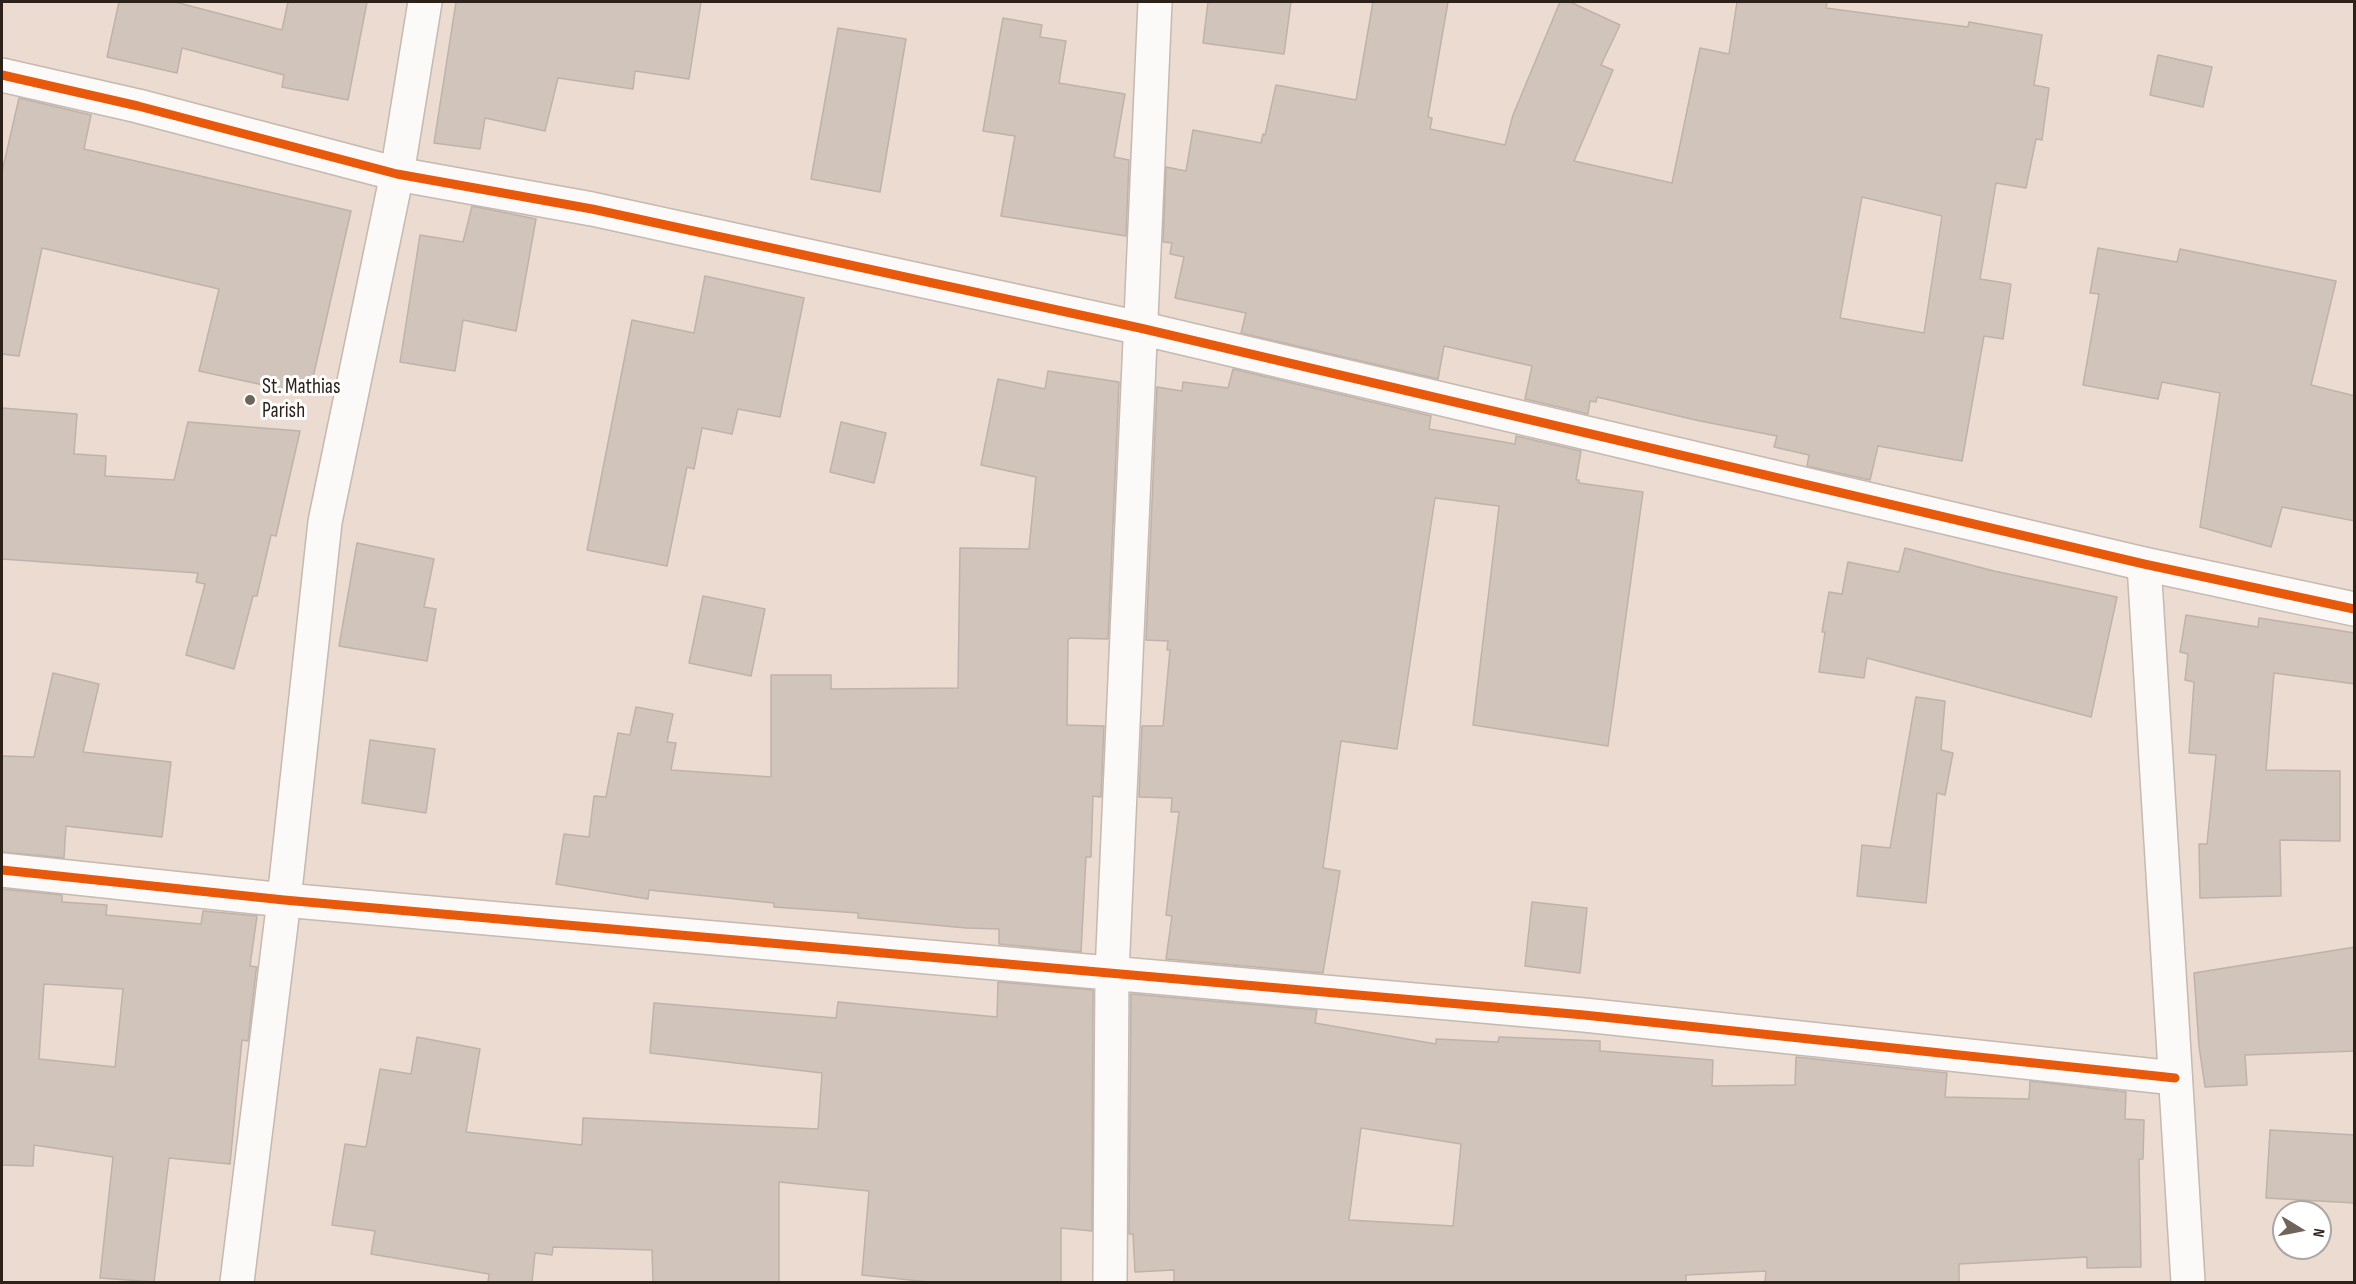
<!DOCTYPE html>
<style>
body{margin:0}
#map{position:relative;width:2356px;height:1284px;overflow:hidden;background:#ebdbd0;font-family:"Sofia Sans Condensed",sans-serif}
canvas{display:block}
.frame{position:absolute;inset:0;border:3px solid #2d221a;pointer-events:none}
.north{position:absolute;left:2272px;top:1200px;width:60px;height:60px;box-sizing:border-box;background:#fff;border:2px solid #aba7a3;border-radius:50%;rotate:100deg;font-size:16px;font-weight:700;line-height:24px;text-align:center;color:#2d221a}
.north::after{content:'';display:block;margin:auto;width:21px;height:27px;background:#70635a;clip-path:polygon(50% 0,100% 100%,50% 72%,0 100%)}
</style>
<div id="map">
<canvas width="2356" height="1284"></canvas>
<div class="frame"></div>
<div class="north">N</div>
</div>
<script>
const g = document.querySelector('canvas').getContext('2d');
g.lineJoin = 'round';
function fillPath(path, color) { g.fillStyle = color; g.fill(path, 'evenodd'); }
function strokePath(path, color, width, dash) { g.strokeStyle = color; g.lineWidth = width; g.lineCap = dash ? 'butt' : 'round'; g.setLineDash(dash || []); g.stroke(path); }
function label(font, color, halo, rows, align = 'center') {
  g.font = font + ' "Sofia Sans Condensed",sans-serif'; g.lineWidth = 6; g.setLineDash([]); g.textBaseline = 'middle'; g.strokeStyle = halo; g.fillStyle = color; for (const [text, x, y, turn = 0] of rows) {
    g.save(); g.translate(x, y); g.rotate((+turn || 0) * Math.PI / 180); g.textAlign = isNaN(turn) ? turn : align; if (halo) g.strokeText(text, 0, 0); g.fillText(text, 0, 0); g.restore();
  }
}
const building = new Path2D(`
 M119 2H175L282 30 288 2H367L348 100 282 87 284 75 182 48 177 73 107 57Z
 M456 2H701L689 79 635 71 633 89 558 78 545 131 485 118 480 149 434 143Z
 M1208 2H1291L1284 54 1203 43Z
 M1373 2H1448L1428 117 1432 118 1430 129 1505 145 1513 115 1560 2H1570L1620 25 1601 65 1613 70 1574 161 1672 183 1700 48 1729 54 1737 2H1827L1826 8 1968 27 1969 22 2042 35 2034 85 2049 88 2042 140 2036 139 2026 188 1996 183 1980 279 2011 284 2003 339 1984 336 1962 461 1878 446 1870 480 1807 466 1809 455 1774 447 1777 436 1700 421 1597 397 1596 402 1590 401 1588 414 1525 399 1532 366 1444 346 1438 379 1241 333 1246 313 1175 298 1184 257 1170 254 1172 243 1163 242 1166 167 1186 171 1193 130 1261 143 1263 134 1265 135 1276 85 1356 100ZM1862 197 1942 216 1924 333 1840 318Z
 M1003 18 1042 25 1040 37 1066 41 1059 83 1125 94 1114 157 1129 160 1126 236 1001 216 1015 136 983 131Z
 M838 28 906 39 880 192 811 179Z
 M2158 55 2212 67 2203 107 2150 95Z
 M19 98 91 115 84 149 351 211 309 395 199 371 219 289 42 248 19 356 2 354V172Z
 M472 206 536 219 516 331 463 320 455 371 400 362 420 235 463 242Z
 M2098 248 2177 262 2180 249 2336 281 2311 385 2355 396V521L2282 507 2271 547 2200 527 2220 393 2162 382 2158 399 2083 385 2099 294 2090 293Z
 M705 276 804 298 780 417 738 409 732 434 702 428 694 469 687 467 667 566 587 550 632 320 694 333Z
 M1233 369 1431 416 1429 429 1515 444 1516 436 1581 451 1576 480H1579V483L1643 492 1608 746 1473 725 1499 506 1435 498 1397 749 1341 741 1323 868 1340 871 1323 973 1166 959 1172 916 1166 915 1179 812H1171L1172 798 1139 797 1142 726H1163L1170 650H1167L1168 641 1146 640 1157 387 1182 391 1183 382 1228 388Z
 M1048 371 1119 382 1108 639 1070 638 1068 640 1067 725 1104 726 1101 797 1093 796 1091 857H1086L1081 952 999 944V929L966 928 858 918V913L774 907V903L649 890 648 899 556 884 564 834 589 837 594 796 606 797 618 733 630 735 636 707 673 714 667 742 676 743 671 770 771 777V675H831V689L958 688 960 548 1029 549 1036 477 981 465 998 379 1045 389Z
 M2 408 77 414 74 454 106 456 105 476 174 480 188 422 300 431 276 536 271 535 257 596H253L234 669 186 655 205 584 196 582 198 573 2 559Z
 M841 422 886 433 874 483 830 472Z
 M357 543 434 559 424 607 436 609 427 661 339 646Z
 M1905 548 1994 571 2117 597 2091 717 1867 658 1864 678 1819 672 1825 632H1822L1829 592 1842 594 1848 562 1899 572Z
 M703 596 765 609 751 676 689 663Z
 M2186 615 2258 627 2259 618 2355 633V684L2274 673 2266 770 2340 771V841L2280 840 2281 896 2200 898 2199 844H2207L2216 755 2189 753 2194 682 2185 680 2188 654 2180 652Z
 M53 673 99 684 83 752 171 762 162 837 66 826 64 858 2 852V756L34 757Z
 M1916 697 1945 701 1941 750 1953 753 1945 795 1937 793 1926 903 1857 896 1862 845 1890 848Z
 M370 740 435 749 426 813 362 803Z
 M2 889 62 895V902L107 905 106 915 201 924 203 911 257 916 250 966 257 967 256 971 248 1041 242 1040 230 1164 169 1158 154 1282 100 1278 113 1157 34 1145 33 1166 2 1165ZM44 984 123 989 115 1067 39 1059Z
 M1532 902 1587 908 1580 973 1525 966Z
 M2355 947V1051L2245 1055 2247 1085 2205 1087 2199 1046 2194 973Z
 M998 982 1093 990 1092 1231 1061 1228V1282H929L862 1275 869 1191 779 1182V1282H653L652 1250 553 1247 552 1255 535 1253 532 1282H488L489 1274 371 1254 375 1231 332 1225 345 1144 366 1147 380 1069 411 1074 417 1037 480 1049 466 1132 582 1145 583 1118 818 1129 822 1073 650 1053 654 1003 836 1018 838 1002 997 1017Z
 M1131 994 1317 1010 1315 1023 1436 1044V1039L1498 1042 1499 1037 1600 1041V1051L1713 1060 1712 1086 1795 1085 1796 1057 1947 1073 1945 1097 2029 1099 2030 1081 2126 1092 2125 1119 2144 1120 2143 1159H2139L2141 1267 2087 1268V1257L1959 1264V1282H1765L1766 1271 1686 1275V1282H1174V1270L1135 1272 1133 1234H1129ZM1361 1128 1461 1144 1453 1226 1349 1220Z
 M2270 1130 2355 1135V1203L2266 1198Z`);
fillPath(building, '#d1c4bb');
strokePath(building, '#bfb2aa', 1.5);
const minor = new Path2D(`
 M2144 564 2188 1282
 M2 870 284 900 1584 1015 2175 1078
 M237 1282 284 900 325 522 397 174 425 2
 M1110 1282 1112 973 1155 2`);
const tertiary = new Path2D(`
 M2 75 138 106 397 174 592 209 1140 328 2144 564 2354 609`);
strokePath(minor, '#c5b9b0', 36);
strokePath(tertiary, '#c5b9b0', 36);
strokePath(minor, '#fcfaf8', 33);
strokePath(tertiary, '#fcfaf8', 33);
strokePath(new Path2D(`
 M2 75 138 106 397 174 592 209 1140 328 2144 564 2354 609
 M2 870 284 900 1584 1015 2175 1078`), '#e8590c', 9);
for (const [x, y, r, color] of [
 [250,400,6,"#70635a"]
]) { const dot = new Path2D(); dot.arc(x, y, r, 0, 2 * Math.PI); g.fillStyle = color; g.fill(dot); strokePath(dot, '#fff', 2); }
label('21px', '#2d221a', '#fff', [
 ["St. Mathias",262,388],
 ["Parish",262,412]
], 'left');
</script>
